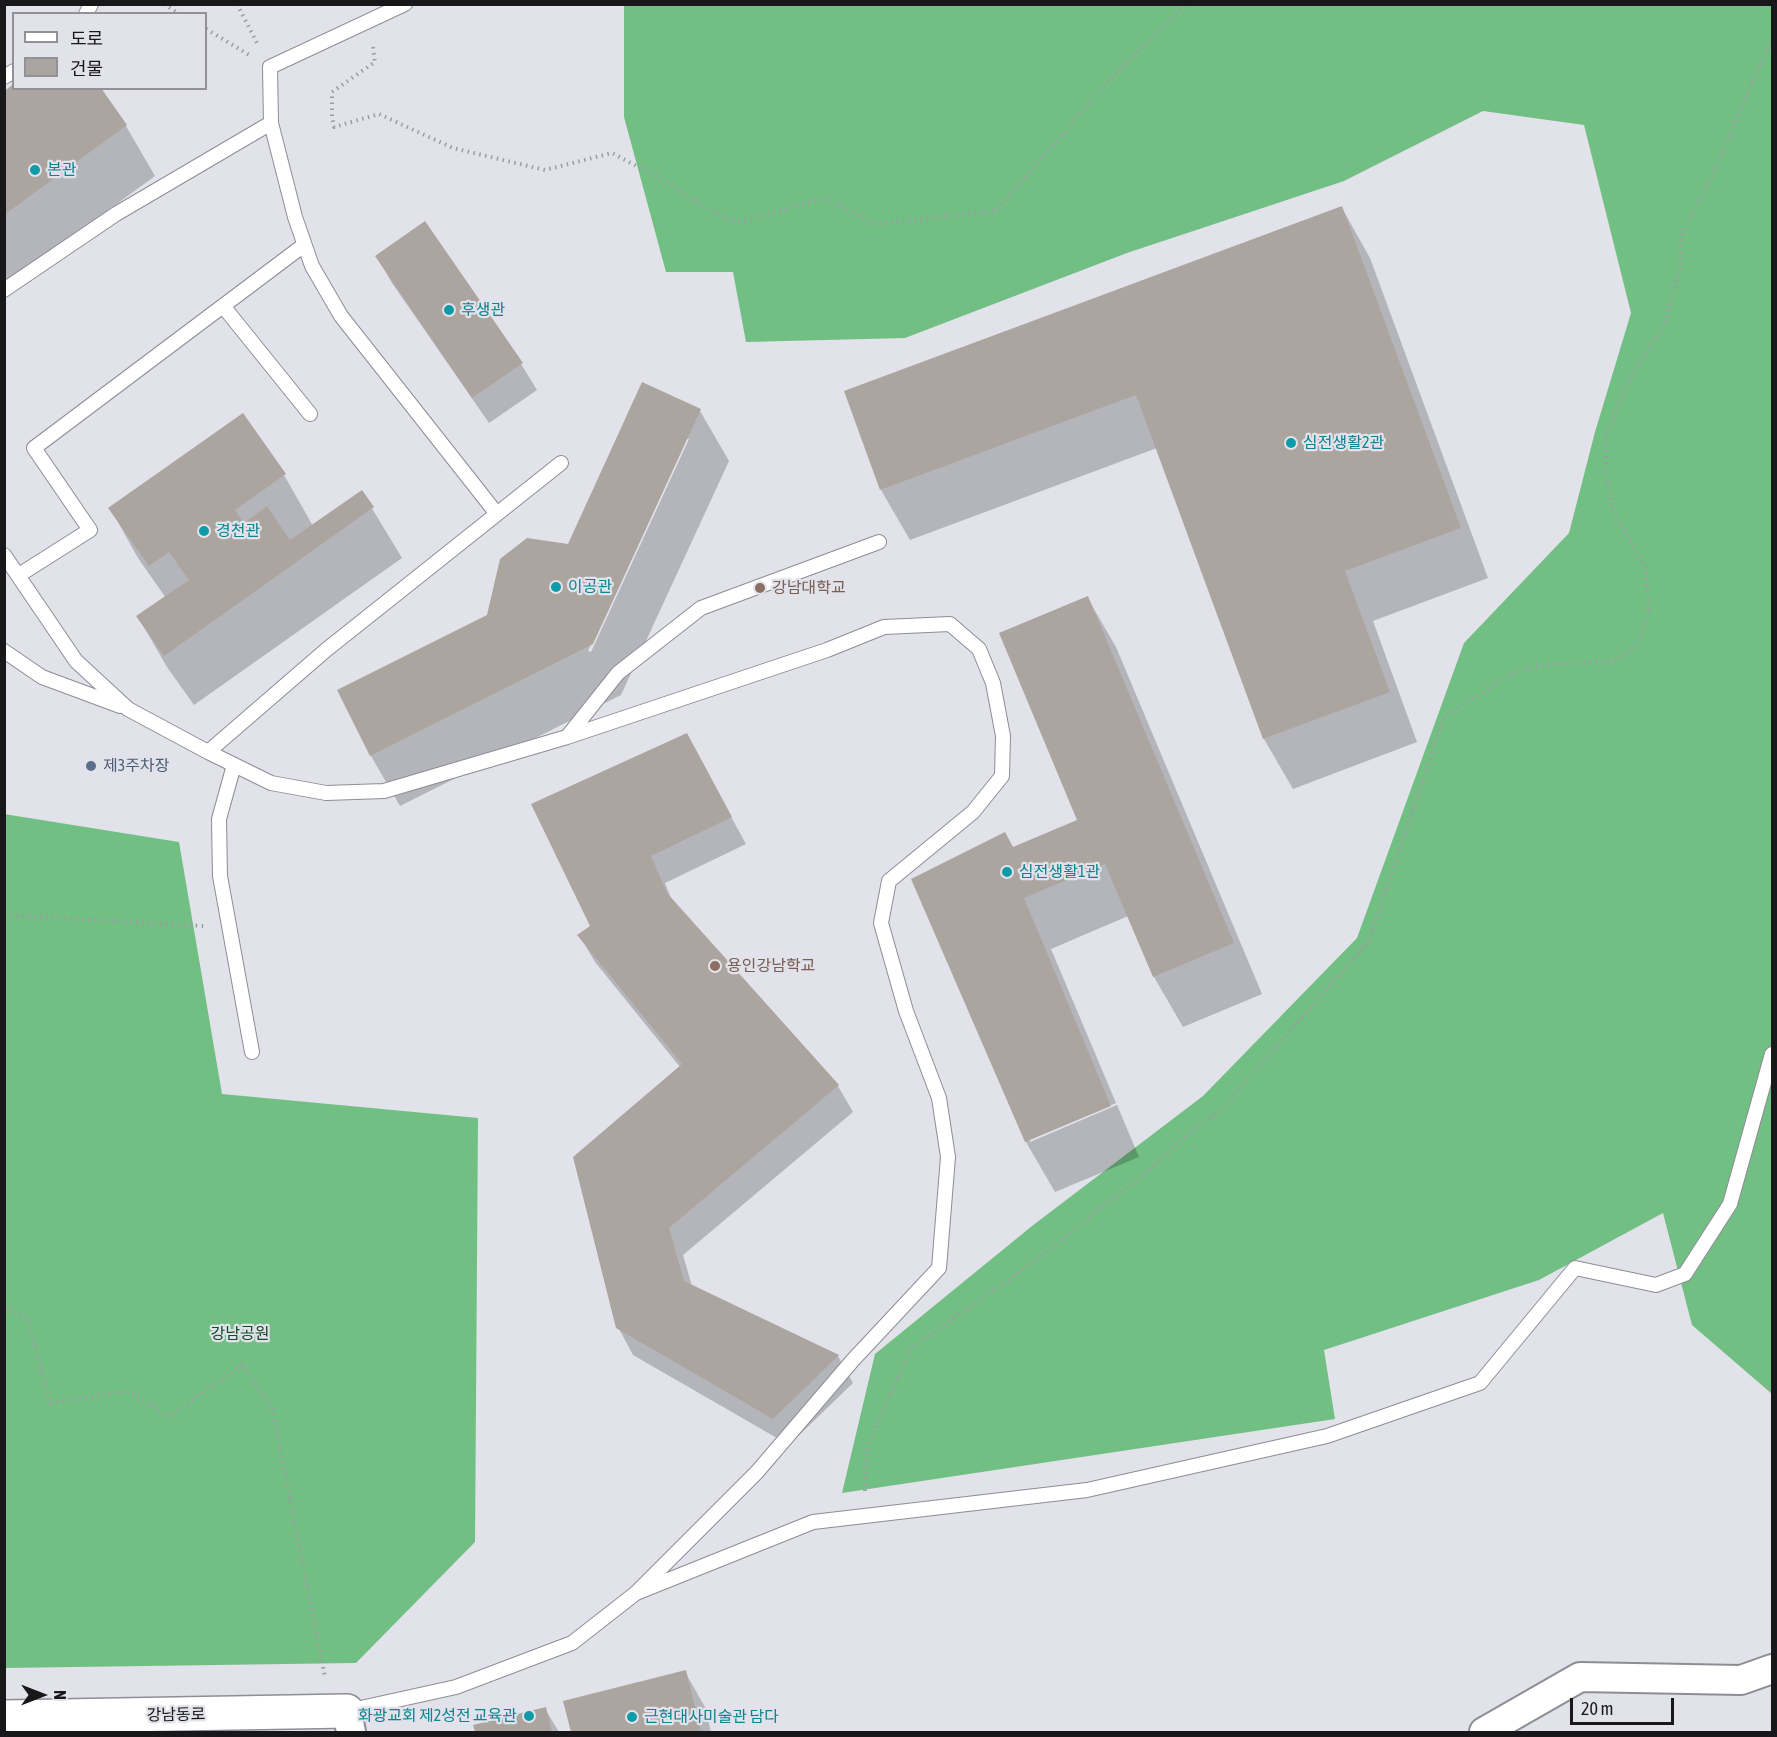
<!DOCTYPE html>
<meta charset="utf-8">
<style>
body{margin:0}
#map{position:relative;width:1777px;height:1737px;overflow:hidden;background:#e1e2ea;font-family:"Asap Condensed","Noto Sans KR",sans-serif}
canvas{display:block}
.frame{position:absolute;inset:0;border:6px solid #18181b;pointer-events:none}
.legend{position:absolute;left:12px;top:12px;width:195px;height:78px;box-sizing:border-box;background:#e1e2ea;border:2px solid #919197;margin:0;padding:8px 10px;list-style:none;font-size:18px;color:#18181b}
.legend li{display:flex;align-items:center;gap:12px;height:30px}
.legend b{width:30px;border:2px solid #919197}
.north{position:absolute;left:12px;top:1665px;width:60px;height:60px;-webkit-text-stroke:4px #e1e2ea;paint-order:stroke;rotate:90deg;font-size:16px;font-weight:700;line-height:24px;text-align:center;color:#18181b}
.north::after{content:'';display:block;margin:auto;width:21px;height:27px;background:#18181b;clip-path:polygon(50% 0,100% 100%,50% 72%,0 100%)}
.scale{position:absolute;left:1570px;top:1698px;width:104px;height:27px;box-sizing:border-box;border:3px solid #18181b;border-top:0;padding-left:8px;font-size:18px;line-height:21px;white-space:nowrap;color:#18181b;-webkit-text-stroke:4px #e1e2ea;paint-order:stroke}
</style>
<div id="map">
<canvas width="1777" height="1737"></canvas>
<div class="frame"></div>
<ul class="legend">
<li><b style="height:8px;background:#fff"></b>도로</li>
<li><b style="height:16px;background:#aca49f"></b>건물</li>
</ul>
<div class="north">N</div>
<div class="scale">20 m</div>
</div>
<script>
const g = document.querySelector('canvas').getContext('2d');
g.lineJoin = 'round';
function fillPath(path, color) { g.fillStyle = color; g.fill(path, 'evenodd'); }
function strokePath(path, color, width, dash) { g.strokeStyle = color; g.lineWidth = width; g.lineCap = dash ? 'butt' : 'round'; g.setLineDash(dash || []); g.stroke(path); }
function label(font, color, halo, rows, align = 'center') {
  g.font = font + ' "Asap Condensed","Noto Sans KR",sans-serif'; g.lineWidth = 4.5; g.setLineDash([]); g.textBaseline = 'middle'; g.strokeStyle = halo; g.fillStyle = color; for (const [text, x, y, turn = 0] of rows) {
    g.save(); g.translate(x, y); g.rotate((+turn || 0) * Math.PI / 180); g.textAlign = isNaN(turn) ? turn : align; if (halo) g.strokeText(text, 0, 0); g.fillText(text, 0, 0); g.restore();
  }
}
fillPath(new Path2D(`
 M624 5H1772V1394L1692 1325 1663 1213 1539 1280 1324 1350 1335 1419 842 1493 875 1354 1032 1226 1203 1096 1357 938 1464 643 1569 533 1595 432 1631 313 1584 125 1483 111 1344 181 1127 253 905 338 746 342 733 272H666L624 117Z
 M4 814 179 842 222 1094 478 1118 475 1542 356 1663 5 1668Z`), '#72bf84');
fillPath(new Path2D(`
 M14 88 126 126 155 176 4 286V93Z
 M1342 208 1370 258 1488 578 1373 621 1417 742 1293 789 1264 739 1157 448 910 540 881 490Z
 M377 257 521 364 537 390 489 423 392 283Z
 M700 411 729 461 621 695 400 806 371 756 339 691 489 616 569 546ZM685 439H689L591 652 588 651Z
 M242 415 284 475 313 526 362 492 402 558 194 705 167 667 138 617 166 598 138 558 110 508Z
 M1087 597 1116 647 1262 994 1183 1027 1154 977 1128 916 1051 949 1116 1103 1030 1139V1142L1117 1105 1139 1157 1055 1192 1026 1142 913 880 1013 849 1079 821Z
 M701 762 746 844 665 883 673 903 838 1086 853 1112 683 1255 692 1286 838 1356 853 1383 789 1445 633 1355 618 1327 680 1067 595 962 579 935 592 926Z
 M685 1672 705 1707 711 1732H572L565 1702Z
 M545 1709 559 1732H476L475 1726Z`), '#0003');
fillPath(new Path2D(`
 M14 84V88H101L127 125 4 215V91Z
 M1342 206 1461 528 1345 571 1390 692 1263 739 1136 395 880 490 844 391Z
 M425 221 523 363 472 398 375 256Z
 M642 382 701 409 593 644 370 756 337 690 487 615 500 559 527 538 568 544Z
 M243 413 286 474 235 510 244 523 267 506 290 540 362 490 374 507 164 656 136 616 189 580 169 552 149 566 108 508Z
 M1088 596 1234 943 1153 977 1105 864 1024 898 1111 1106 1025 1142 911 879 1005 832 1013 847 1077 820 999 633Z
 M687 733 732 817 651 856 667 893 839 1085 669 1228 684 1281 839 1355 773 1419 616 1328 573 1157 682 1064 577 935 590 926 531 804Z
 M686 1670 701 1732H571L563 1701Z
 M546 1707 552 1732H475L473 1725Z`), '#aca49f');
const service = new Path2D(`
 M405 4 270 67 271 123 295 217 312 266 341 316 497 514
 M86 14 91 4
 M4 77 14 71
 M4 290 116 214 271 123
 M223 306 310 414
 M4 555 76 661 128 709 208 752 326 650 561 463
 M19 575 90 530 34 448 304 245
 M4 651 42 677 120 706
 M567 737 618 673 701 608 879 542
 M208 752 271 783 326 793 384 791 567 737 827 650 884 627 950 624 979 649 993 683 1003 736 1002 776 973 812 889 881 881 923 906 1011 939 1098 948 1157 939 1268 853 1360 757 1472 636 1593
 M234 765 219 819 220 876 252 1052
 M347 1711 456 1687 572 1643 636 1593 813 1522 1087 1490 1327 1436 1480 1383 1575 1268 1656 1285 1685 1274 1730 1204 1772 1054`);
const minor = new Path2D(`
 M347 1711 351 1732
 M1484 1732 1580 1677 1741 1680 1772 1669`);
const tertiary = new Path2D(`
 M4 1717 347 1711`);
strokePath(service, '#8d8d95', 16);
strokePath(minor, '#8d8d95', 32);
strokePath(tertiary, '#8d8d95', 36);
strokePath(new Path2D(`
 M164 4 179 14
 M237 4 258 45
 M206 29 251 56
 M373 47 375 62 332 92V116L334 127 379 114 453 148 545 170 612 153 669 183 698 203 736 223 825 198 875 224 996 211 1103 87 1186 4
 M4 915 204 926
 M4 1306 28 1319 50 1403 129 1391 169 1417 242 1365 272 1407 325 1677
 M865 1491 867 1447 911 1348 1025 1268 1143 1175 1187 1135 1224 1107 1369 941 1444 717 1513 673 1547 664 1615 661 1637 645 1649 612 1646 568 1612 509 1606 472V435L1631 376 1665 323 1681 264V236L1717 166 1754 78 1772 41`), '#9c9da3', 4, [1.5, 4.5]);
strokePath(service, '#fff', 14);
strokePath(minor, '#fff', 28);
strokePath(tertiary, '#fff', 33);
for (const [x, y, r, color] of [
 [35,170,6,"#0f9aa8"],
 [449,310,6,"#0f9aa8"],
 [1291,443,6,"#0f9aa8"],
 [204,531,6,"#0f9aa8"],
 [556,587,6,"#0f9aa8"],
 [760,588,6,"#8d6e63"],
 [91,766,6,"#5c6f8a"],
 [1007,872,6,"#0f9aa8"],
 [715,966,6,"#8d6e63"],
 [529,1716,6,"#0f9aa8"],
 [632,1717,6,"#0f9aa8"]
]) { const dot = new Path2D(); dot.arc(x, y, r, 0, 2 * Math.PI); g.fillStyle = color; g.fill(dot); strokePath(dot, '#e1e2ea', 2); }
label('16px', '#0d838f', '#e1e2ea', [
 ["본관",47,170],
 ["후생관",461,310],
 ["심전생활2관",1303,443],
 ["경천관",216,531],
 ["이공관",568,587],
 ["심전생활1관",1019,872],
 ["화광교회 제2성전 교육관",517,1716,"right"],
 ["근현대사미술관 담다",644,1717]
], 'left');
label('16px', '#785e54', '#e1e2ea', [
 ["강남대학교",772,588],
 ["용인강남학교",727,966]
], 'left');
label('16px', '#4e5e75', '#e1e2ea', [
 ["제3주차장",103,766]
], 'left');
label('16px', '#104923', '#e1e2ea', [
 ["강남공원",240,1334]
]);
label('16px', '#18181b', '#e1e2ea', [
 ["강남동로",176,1715,-1]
]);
</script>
